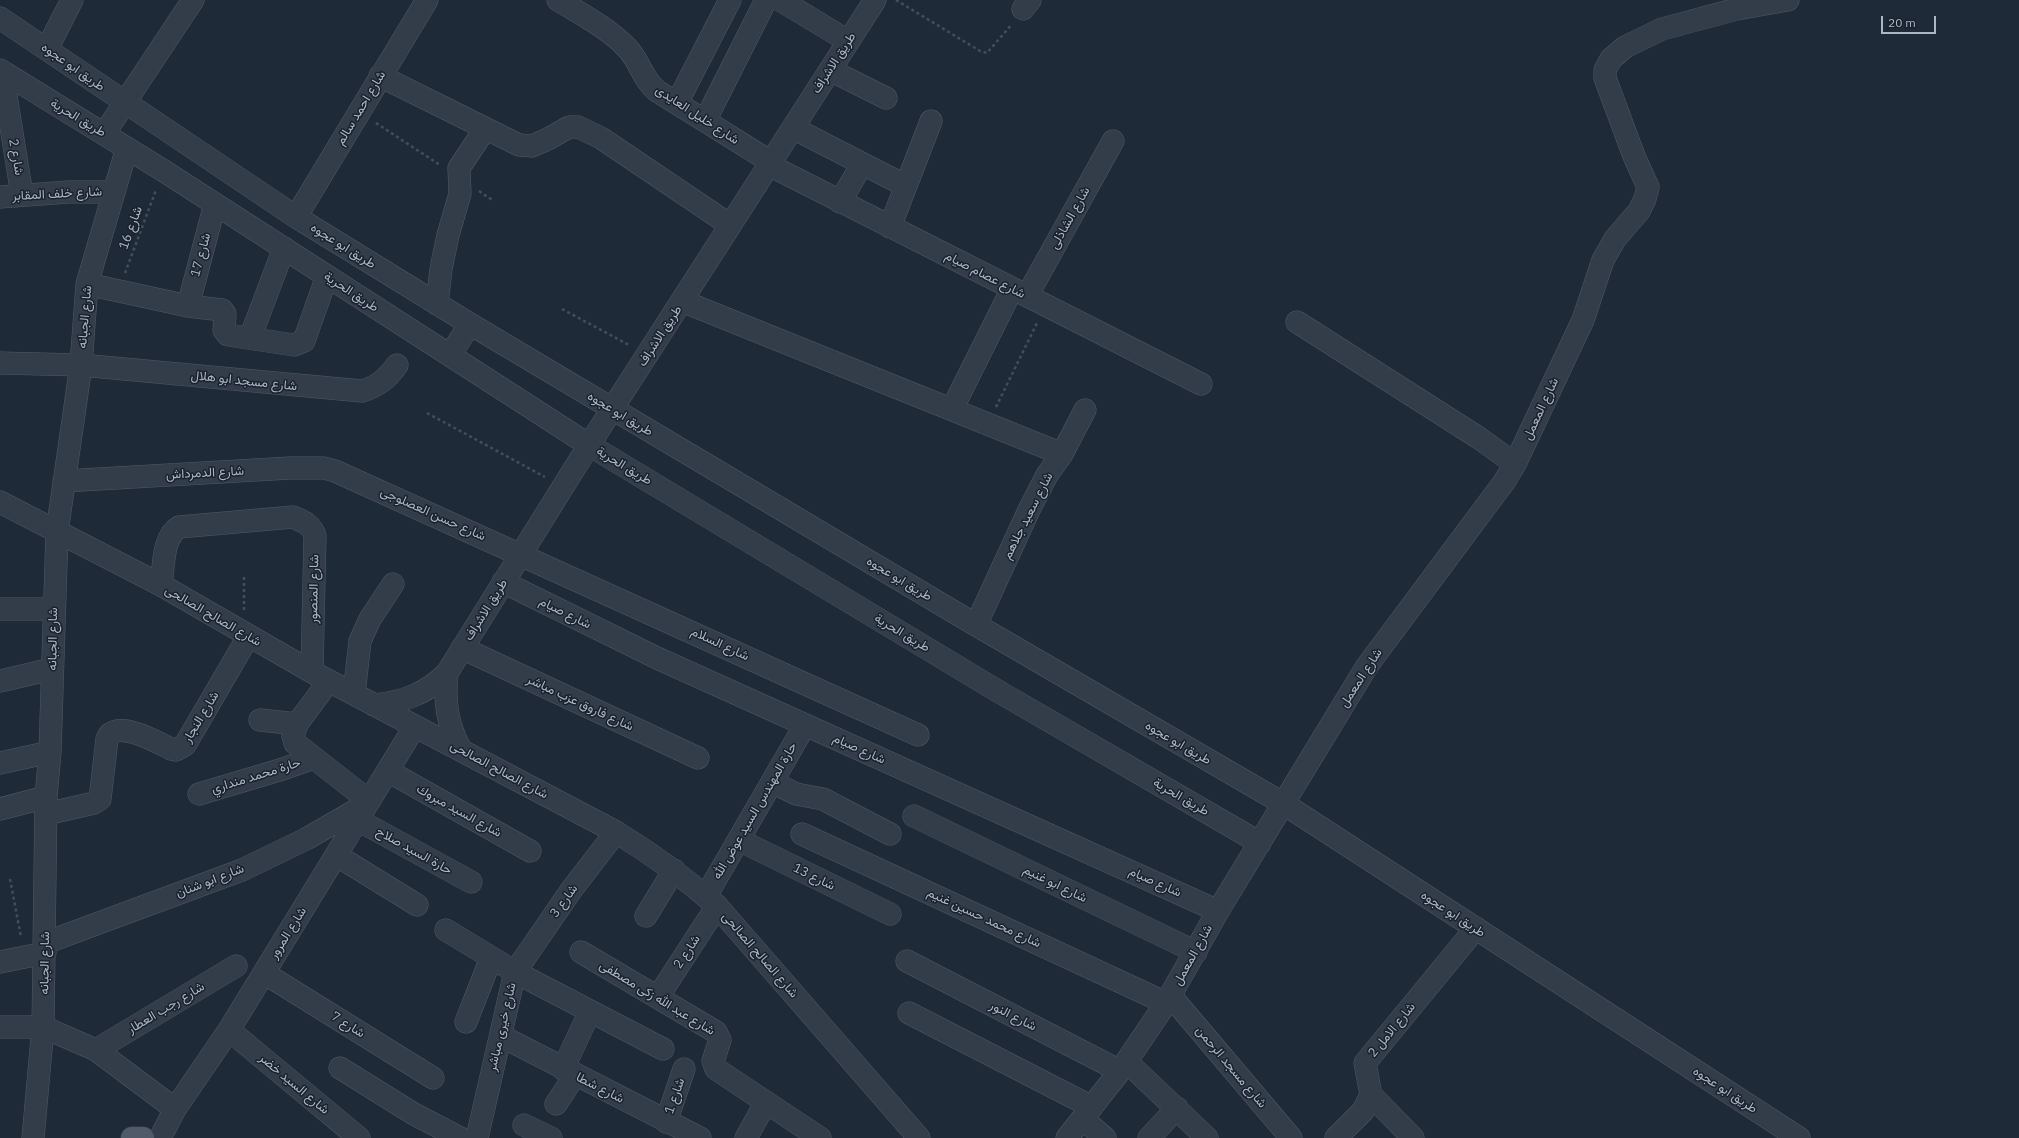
<!DOCTYPE html>
<meta charset="utf-8">
<style>
body{margin:0}
#map{position:relative;width:2019px;height:1138px;overflow:hidden;background:#1f2a39;font-family:"IBM Plex Sans",sans-serif}
canvas{display:block}
.scale{position:absolute;left:1881px;top:16px;width:55px;height:18px;box-sizing:border-box;border:2px solid #adb6c6;border-top:0;padding-left:5px;font-size:12px;line-height:14px;white-space:nowrap;color:#adb6c6;-webkit-text-stroke:3px #19212d;paint-order:stroke}
</style>
<div id="map">
<canvas width="2019" height="1138"></canvas>
<div class="scale">20 m</div>
</div>
<script>
const g = document.querySelector('canvas').getContext('2d');
g.lineJoin = 'round';
function strokePath(path, color, width, dash) { g.strokeStyle = color; g.lineWidth = width; g.lineCap = dash ? 'butt' : 'round'; g.setLineDash(dash || []); g.stroke(path); }
function label(font, color, halo, rows, align = 'center') {
  g.font = font + ' "IBM Plex Sans",Vazirmatn,sans-serif'; g.lineWidth = 3; g.setLineDash([]); g.textBaseline = 'middle'; g.strokeStyle = halo; g.fillStyle = color; for (const [text, x, y, turn = 0] of rows) {
    g.save(); g.translate(x, y); g.rotate((+turn || 0) * Math.PI / 180); g.textAlign = isNaN(turn) ? turn : align; if (halo) g.strokeText(text, 0, 0); g.fillText(text, 0, 0); g.restore();
  }
}
const minor = new Path2D(`
 M558 0C581 14 608 28 627 48 640 61 642 79 657 91L771 162
 M780 0 848 41
 M1023 9 1030 0
 M0 18 296 217 470 324 976 625 1284 804 1799 1138
 M47 49 72 0
 M0 70 164 171 589 445 996 690 1260 843
 M830 70 886 98
 M2 71 22 195
 M380 76 519 145 532 146 548 139 569 127H578L601 138 730 225
 M677 103 730 0
 M705 121 766 0
 M793 128 906 186
 M104 134 193 0
 M769 165 1201 384
 M0 197 68 192H114
 M840 202 862 164
 M296 217 427 0
 M890 227 931 121
 M87 284 188 306 222 310 225 314 224 330 228 335 294 345 304 341 327 276
 M1027 296 1113 141
 M682 301 1062 454
 M437 304 441 269 448 235 460 194 459 168 485 129
 M188 306 215 204
 M1297 322 1479 438 1515 464
 M250 338 284 248
 M450 355 470 324
 M0 363 81 365 362 391C378 386 387 379 397 365
 M952 409 1012 289
 M64 481 290 468H324L335 471 918 735
 M0 502 161 585 312 672 616 832C652 854 685 878 717 906L919 1138
 M503 582 657 658 1218 911
 M161 585C164 568 162 537 179 527L293 517C303 521 312 525 315 536L312 672
 M0 609H53
 M976 625 1029 510 1047 475 1062 454 1085 410
 M462 648 698 758
 M447 673C444 702 447 724 461 750
 M0 681 52 669
 M329 681 297 724 293 736 295 743 369 801
 M354 694 360 641 370 619 393 584
 M374 705C403 702 426 694 447 673L589 445 875 0
 M260 720 297 724
 M0 763 50 752
 M388 771 530 851
 M772 782 796 794 823 799 890 834
 M199 794 283 769 314 758
 M0 809 46 797
 M46 814 94 803 100 799 107 739C115 718 157 742 171 749L176 750 185 745 248 637
 M914 816 1196 952
 M358 820 471 882
 M802 834 1166 1003
 M739 840 890 914
 M336 855 417 905
 M706 896 805 725
 M646 916 674 870
 M446 930 515 972 663 1049
 M45 943 242 870 306 839 365 805
 M581 952 716 1032 720 1040 713 1061 716 1069 820 1138
 M907 961 1120 1071
 M0 962 45 953
 M264 973 433 1078
 M1170 995 1291 1138
 M658 997 717 906
 M909 1013 1092 1107
 M466 1022 491 958
 M0 1027H43L96 1050 175 1109
 M229 1030 359 1138
 M501 1036 700 1138
 M96 1050 236 966
 M1127 1062 1207 1138
 M340 1068 414 1114 460 1138
 M563 1069 590 1011
 M1371 1095 1413 1138
 M556 1104 575 1075
 M1083 1119 1105 1138
 M666 1122 684 1069
 M524 1125 551 1138
 M33 1138 43 1027 46 797 50 752 57 532 81 365 87 284 127 148
 M160 1138 175 1109 229 1030 415 726
 M477 1138 515 972 572 889 616 832
 M746 1138 766 1102
 M1067 1138 1120 1071 1166 1003 1218 911 1367 666 1504 482 1515 464 1583 320 1603 260 1615 239 1639 211 1645 199 1648 187 1634 156 1605 78V70L1611 59 1625 47 1662 29 1737 9 1788 0
 M1149 1138 1177 1108
 M1336 1138 1363 1111 1371 1095 1365 1063 1476 928`);
const major = new Path2D(`
 M132 1138H143`);
strokePath(minor, '#505967', 23);
strokePath(major, '#3c4552', 23);
strokePath(new Path2D(`
 M896 0 980 51 987 53 1012 24
 M376 123 440 165
 M479 191 492 200
 M125 273 156 190
 M562 309 629 345
 M996 407 1037 323
 M427 413 545 477
 M244 610V574
 M10 879 21 937`), '#3c5254', 2.5, [3, 3]);
strokePath(minor, '#333c49', 22);
strokePath(major, '#515a69', 22);
label('13px', '#adb6c6', '#19212d', [
 ["طريق الاشراف",834,63,-57],
 ["طريق ابو عجوه",73,67,35],
 ["شارع احمد سالم",361,108,-59],
 ["شارع خليل العايدى",697,115,33],
 ["طريق الحرية",78,118,31],
 ["شارع 2",16,157,80],
 ["شارع خلف المقابر",57,194,-3],
 ["شارع الشاذلى",1070,218,-61],
 ["شارع 16",131,228,-70],
 ["طريق ابو عجوه",343,246,32],
 ["شارع 17",201,255,-75],
 ["شارع عصام صيام",985,275,27],
 ["طريق الحرية",351,292,33],
 ["شارع الجبانه",85,317,-85],
 ["طريق الاشراف",660,336,-57],
 ["شارع مسجد ابو هلال",244,381,6],
 ["شارع المعمل",1541,409,-65],
 ["طريق ابو عجوه",620,414,31],
 ["طريق الحرية",624,466,31],
 ["شارع الدمرداش",205,473,-3],
 ["شارع حسن العصلوجى",433,514,24],
 ["شارع سعيد جلاهم",1028,516,-63],
 ["طريق ابو عجوه",899,579,31],
 ["شارع المنصور",314,589,-89],
 ["طريق الاشراف",486,610,-58],
 ["شارع صيام",565,613,26],
 ["شارع الصالح الصالحى",213,616,30],
 ["طريق الحرية",902,633,31],
 ["شارع الجبانه",53,639,-89],
 ["شارع السلام",720,644,25],
 ["شارع المعمل",1361,678,-57],
 ["شارع فاروق عزب مباشر",580,703,25],
 ["شارع النجار",201,717,-59],
 ["طريق ابو عجوه",1178,743,30],
 ["شارع صيام",859,749,24],
 ["شارع الصالح الصالحى",499,770,28],
 ["حارة محمد منداري",256,776,-17],
 ["طريق الحرية",1181,797,30],
 ["شارع السيد مبروك",459,811,29],
 ["حارة المهندس السيد عوض الله",755,811,-60],
 ["حارة السيد صلاح",414,851,29],
 ["شارع 13",814,877,26],
 ["شارع ابو شنان",210,881,-21],
 ["شارع صيام",1155,882,24],
 ["شارع ابو غنيم",1055,884,26],
 ["شارع 3",564,901,-54],
 ["طريق ابو عجوه",1453,914,33],
 ["شارع محمد حسين غنيم",984,918,25],
 ["شارع المرور",288,933,-58],
 ["شارع 2",687,952,-57],
 ["شارع الصالح الصالحى",760,955,49],
 ["شارع المعمل",1193,955,-61],
 ["شارع الجبانه",45,963,-89],
 ["شارع عبد الله زكى مصطفى",657,998,31],
 ["شارع رجب العطار",166,1008,-31],
 ["شارع النور",1013,1016,27],
 ["شارع 7",348,1025,32],
 ["شارع خيرى مباشر",502,1027,-77],
 ["شارع الامل 2",1392,1030,-51],
 ["شارع مسجد الرحمن",1231,1067,50],
 ["شارع السيد خضر",294,1084,40],
 ["شارع شطا",600,1088,27],
 ["طريق ابو عجوه",1725,1090,33],
 ["شارع 1",675,1096,-71]
]);
</script>
